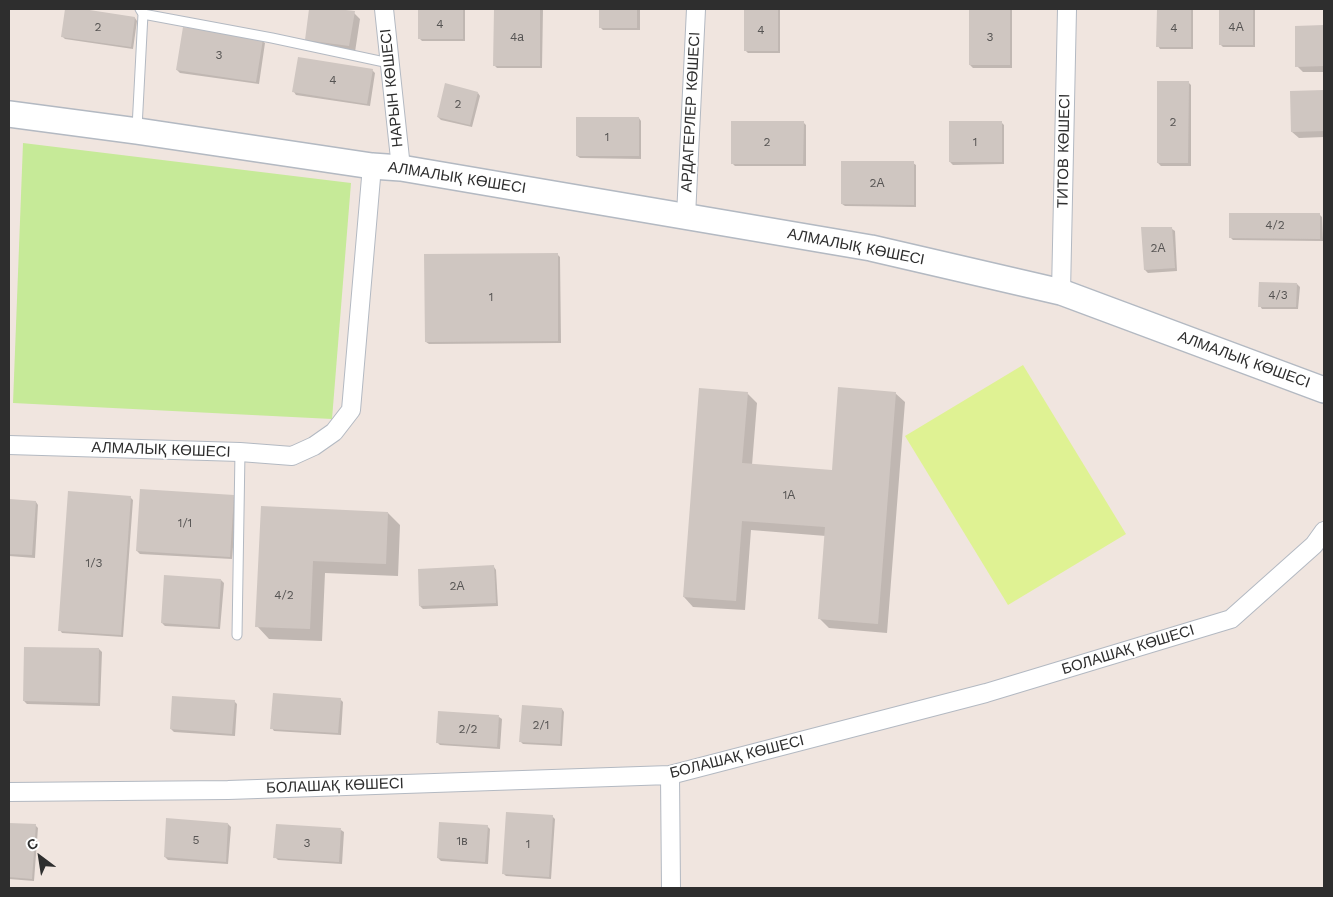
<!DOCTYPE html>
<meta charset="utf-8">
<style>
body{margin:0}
#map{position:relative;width:1333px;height:897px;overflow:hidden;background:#f0e5df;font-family:"Work Sans",sans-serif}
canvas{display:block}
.frame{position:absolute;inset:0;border:10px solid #2e2e2e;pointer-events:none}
.north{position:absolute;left:15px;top:832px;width:50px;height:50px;-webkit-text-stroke:4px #fff;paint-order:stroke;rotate:329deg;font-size:14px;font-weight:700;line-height:20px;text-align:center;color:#2e2e2e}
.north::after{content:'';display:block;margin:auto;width:18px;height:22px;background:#2e2e2e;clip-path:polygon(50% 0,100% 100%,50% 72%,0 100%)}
</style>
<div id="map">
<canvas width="1333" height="897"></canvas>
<div class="frame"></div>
<div class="north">С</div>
</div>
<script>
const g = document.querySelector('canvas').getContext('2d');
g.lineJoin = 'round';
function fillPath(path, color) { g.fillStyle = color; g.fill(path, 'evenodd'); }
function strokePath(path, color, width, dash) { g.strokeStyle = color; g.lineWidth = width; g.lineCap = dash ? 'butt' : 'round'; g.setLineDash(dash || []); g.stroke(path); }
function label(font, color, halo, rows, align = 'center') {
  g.font = font + ' "Work Sans",sans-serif'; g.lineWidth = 4; g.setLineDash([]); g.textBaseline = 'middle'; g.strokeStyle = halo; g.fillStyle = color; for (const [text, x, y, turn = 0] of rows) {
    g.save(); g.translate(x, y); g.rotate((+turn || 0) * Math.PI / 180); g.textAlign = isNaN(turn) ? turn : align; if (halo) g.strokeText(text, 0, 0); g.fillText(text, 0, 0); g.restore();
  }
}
fillPath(new Path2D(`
 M23 143 351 183 332 419 13 403Z`), '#c6ea98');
fillPath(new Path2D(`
 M1023 365 1126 534 1008 605 905 436Z`), '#dff293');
fillPath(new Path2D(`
 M66 9H75L135 18 137 21 133 49 65 39 62 36Z
 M310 9H328L354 13 360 19 355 52 312 46 306 39Z
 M420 9H465V41H422L420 39Z
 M495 9H543L542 68H497L495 66Z
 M600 9H640V30H603L600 27Z
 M745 9H780V53H748L745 50Z
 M970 9H1012V68H973L970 65Z
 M1158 9H1193V49H1160L1158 46Z
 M1220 9H1255V47H1223L1220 44Z
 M1324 26V72H1303L1297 66 1296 27Z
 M262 41 265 43 259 84 180 73 177 70Z
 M372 70 375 73 370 106 296 95 294 92Z
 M1188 82 1191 85V166H1161L1158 163Z
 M1324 91V137L1299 138 1292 132 1291 92Z
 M478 93 480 96 472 127 441 120 438 117Z
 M639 118 641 121V159L580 158 577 156Z
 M803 122 806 125V166H735L732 163Z
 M1001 122 1004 125V164L953 165 950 162Z
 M913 163 916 165V207L845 206 842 204Z
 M1319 214 1322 217 1323 241 1233 240 1230 237Z
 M1143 229H1172L1175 231 1177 271 1148 273 1145 270Z
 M557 254 560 257 561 343 429 344 426 342Z
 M1297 284 1300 287 1298 309H1262L1260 306Z
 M747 393 757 403 752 465 833 471 895 393 905 402 887 633 829 628 820 619 826 536 751 530 745 610 693 607 684 597Z
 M234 496 237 499 232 559 140 554 137 551Z
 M130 497 133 500 123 637 62 633 60 630Z
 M9 501 36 502 38 505 35 558 9 556Z
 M262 508 388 513 400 525 398 576 325 573 322 641 269 639 257 626Z
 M494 567 496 570 498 606 423 609 420 606Z
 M221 580 224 583 220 629 165 626 162 623Z
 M99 649 102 652 100 706 27 704 24 701Z
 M340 699 343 702 341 735 274 731 272 728Z
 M234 701 237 704 235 736 174 732 171 729Z
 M562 709 564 712 562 746 523 744 520 741Z
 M499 717 502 719 500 749 440 745 437 742Z
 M552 816 555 819 551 879 506 876 503 873Z
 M9 824 35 825 38 828 34 881 9 879Z
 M228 824 231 827 228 864 168 860 165 857Z
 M277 825 341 830 344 832 342 864 278 860 275 857Z
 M487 826 490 829 488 864 441 861 438 858Z`), '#0003');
fillPath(new Path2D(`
 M65 9H83L135 17 131 47 61 37Z
 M309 9H337L355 11 349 46 305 40Z
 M418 9H463V39H418Z
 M494 9H540V66H493Z
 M599 9H637V28H599Z
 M744 9H778V51H744Z
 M969 9H1010V65H969Z
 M1157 9H1191V47H1156Z
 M1219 9H1253V45H1219Z
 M1324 25V66L1295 67V26Z
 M183 27 263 39 256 82 176 70Z
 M298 57 373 69 367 104 292 92Z
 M1157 81H1189L1188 163H1157Z
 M445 83 478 92 470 125 437 117Z
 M1324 90V131L1291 132 1290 91Z
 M576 117H639V156H576Z
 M731 121H804L803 164H731Z
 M949 121H1002V162H949Z
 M841 161H914V205L841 204Z
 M1229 213H1320V239L1229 238Z
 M1141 227H1172L1175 268 1144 270Z
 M558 253V341L425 342 424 254Z
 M1259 282 1297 283 1296 307H1258Z
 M838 387 896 392 878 624 818 619 825 527 742 521 736 601 683 597 699 388 748 392 742 463 832 470Z
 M140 489 234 495 230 557 136 551Z
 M68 491 131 496 121 635 58 631Z
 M9 499 36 501 32 555 9 554Z
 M261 506 388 512 386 564 313 561 310 629 255 627Z
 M494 565 496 603 419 606 418 569Z
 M164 575 221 579 218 627 161 623Z
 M24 647 99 648 98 703 23 701Z
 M273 693 341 698 338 733 270 729Z
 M172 696 235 700 232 734 170 729Z
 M522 705 562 708 560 744 519 742Z
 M438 711 499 715 497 747 436 743Z
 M506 812 553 815 549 877 502 874Z
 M166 818 228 823 226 862 164 857Z
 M439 822 488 825 485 862 437 858Z
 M9 823 36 824 32 879 9 877Z
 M276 824 341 828 339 862 273 858Z`), '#cfc6c1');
const lane = new Path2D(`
 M143 14 272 38 389 63
 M137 128 143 14 140 9
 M237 635 240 452`);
const street = new Path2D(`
 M384 9 401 168
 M686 216 696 9
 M1061 292 1067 9
 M9 445 240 452 292 456 314 446 334 432 351 410 372 166
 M670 775 671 888
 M9 792 228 790 670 775 986 693 1231 619 1314 545 1324 531`);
const secondary = new Path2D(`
 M9 114 137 131 372 166 401 168 871 248 1061 292 1324 390`);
strokePath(lane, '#b3b9c2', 11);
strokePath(street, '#b3b9c2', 20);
strokePath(secondary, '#b3b9c2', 28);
strokePath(lane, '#fff', 9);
strokePath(street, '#fff', 18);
strokePath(secondary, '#fff', 25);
label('12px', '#565453', null, [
 ["4",440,24],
 ["2",98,27],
 ["4А",1236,27],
 ["4",1174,28],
 ["4",761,30],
 ["4а",517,37],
 ["3",990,37],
 ["3",219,55],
 ["4",333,80],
 ["2",458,104],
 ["2",1173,122],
 ["1",607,137],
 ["2",767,142],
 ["1",975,142],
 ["2А",877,183],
 ["4/2",1275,225],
 ["2А",1158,248],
 ["4/3",1278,295],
 ["1",491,297],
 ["1А",789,495],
 ["1/1",185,523],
 ["1/3",94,563],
 ["2А",457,586],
 ["4/2",284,595],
 ["2/1",541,725],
 ["2/2",468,729],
 ["5",196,840],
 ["1в",462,841],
 ["3",307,843],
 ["1",528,844]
]);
label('15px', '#2e2e2e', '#fff', [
 ["НАРЫН КӨШЕСІ",392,88,-96],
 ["АРДАГЕРЛЕР КӨШЕСІ",691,112,-87],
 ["ТИТОВ КӨШЕСІ",1064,151,-89],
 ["АЛМАЛЫҚ КӨШЕСІ",457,178,9],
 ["АЛМАЛЫҚ КӨШЕСІ",856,247,11],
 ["АЛМАЛЫҚ КӨШЕСІ",1244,360,20],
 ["АЛМАЛЫҚ КӨШЕСІ",161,450,2],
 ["БОЛАШАҚ КӨШЕСІ",1128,650,-17],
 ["БОЛАШАҚ КӨШЕСІ",737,757,-14],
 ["БОЛАШАҚ КӨШЕСІ",335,786,-2]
]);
</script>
